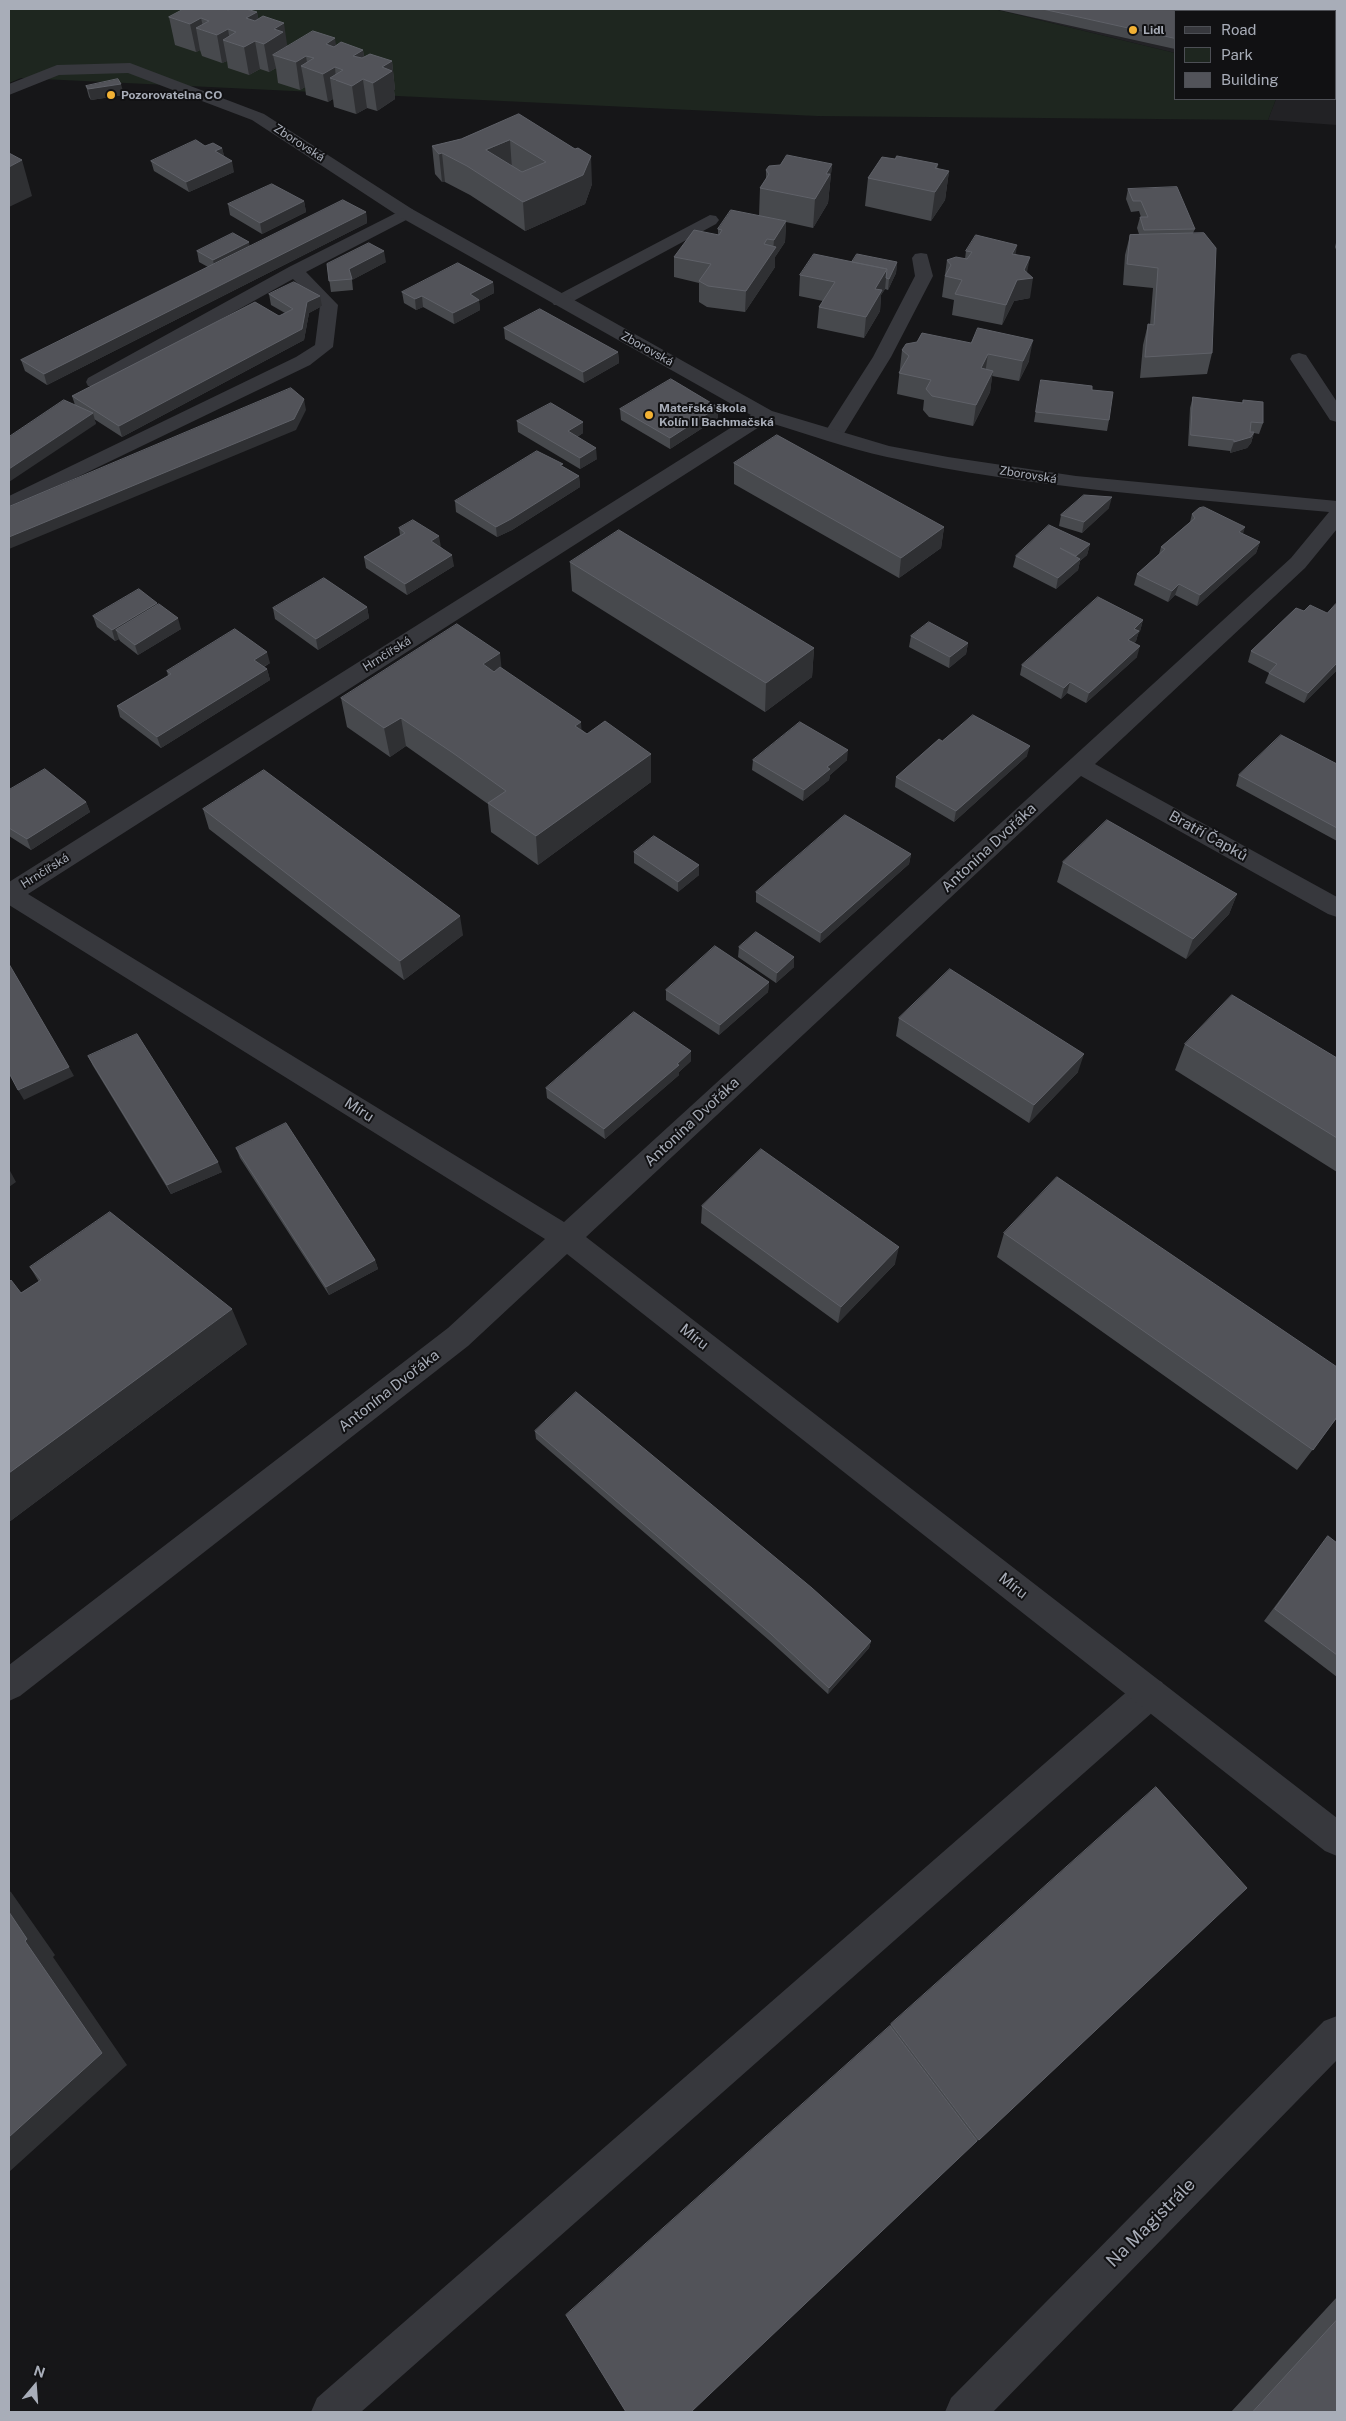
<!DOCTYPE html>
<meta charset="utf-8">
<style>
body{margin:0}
#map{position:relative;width:1346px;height:2421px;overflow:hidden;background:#161618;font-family:"Public Sans",sans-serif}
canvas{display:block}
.frame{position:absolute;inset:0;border:10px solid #a8adb8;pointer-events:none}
.legend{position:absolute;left:1174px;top:10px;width:162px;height:90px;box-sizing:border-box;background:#111113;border:1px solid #4d4f55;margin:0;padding:6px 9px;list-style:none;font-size:15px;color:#a8adb8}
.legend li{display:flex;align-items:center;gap:10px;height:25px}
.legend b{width:25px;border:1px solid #4d4f55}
.north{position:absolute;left:10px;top:2361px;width:50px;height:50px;-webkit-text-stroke:4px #111113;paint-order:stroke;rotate:18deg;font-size:14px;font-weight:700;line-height:20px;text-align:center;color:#a8adb8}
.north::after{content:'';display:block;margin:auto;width:18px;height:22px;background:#a8adb8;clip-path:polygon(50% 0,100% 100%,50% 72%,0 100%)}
</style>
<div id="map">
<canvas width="1346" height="2421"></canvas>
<div class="frame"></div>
<ul class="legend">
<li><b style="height:6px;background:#37383d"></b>Road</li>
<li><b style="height:14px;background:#1e261f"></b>Park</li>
<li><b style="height:14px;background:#525359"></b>Building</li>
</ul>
<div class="north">N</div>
</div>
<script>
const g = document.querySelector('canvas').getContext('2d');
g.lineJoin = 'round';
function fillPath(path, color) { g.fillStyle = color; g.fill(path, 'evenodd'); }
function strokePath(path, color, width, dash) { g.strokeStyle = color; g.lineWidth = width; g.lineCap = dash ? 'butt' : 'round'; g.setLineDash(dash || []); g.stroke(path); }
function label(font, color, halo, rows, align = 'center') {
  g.font = font + ' "Public Sans",sans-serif'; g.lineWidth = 4; g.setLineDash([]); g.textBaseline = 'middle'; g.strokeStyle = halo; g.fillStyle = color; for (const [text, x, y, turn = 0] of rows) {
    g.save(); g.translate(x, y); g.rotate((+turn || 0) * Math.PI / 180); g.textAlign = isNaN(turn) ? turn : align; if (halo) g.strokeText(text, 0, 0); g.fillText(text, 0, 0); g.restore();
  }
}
fillPath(new Path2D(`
 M994 9H1337V125L1268 120 1276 99H1335V11H1175V53Z`), '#222225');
fillPath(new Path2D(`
 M9 9H994L1175 53V99H1276L1268 120 817 116 21 78 9 83Z`), '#1e261f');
fillPath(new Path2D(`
 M1223 9H1238L1237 11H1222Z
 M406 208 412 209 415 213 412 217 306 272 338 305 333 347 310 365 9 510V496L296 357 315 345 320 306 293 279 102 386H88L86 382 88 378 289 267Z
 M710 215 716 216 719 220 716 224 566 305H554L551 301 554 297Z
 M921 253 927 254 933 276 891 357 843 435 840 439 833 441 826 439 823 435 873 357 915 276 912 258 915 254Z
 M1150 1677 1162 1682 1166 1693 1162 1704 361 2412H311L317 2398 1138 1682Z`), '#37383d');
fillPath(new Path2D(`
 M130 63 264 114 412 209 772 411 889 446 948 457 1076 476 1337 501V529L1305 568 1095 764 1337 897V917L1328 914 1081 776 586 1237 1337 1818V1856L1325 1851 567 1254 468 1346 20 1696 9 1701V1665L448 1328 545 1239 9 905V882L751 415 400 217 252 120 128 73 59 75 9 95V84L57 65ZM767 422C807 434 847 448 887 457 1032 488 1181 498 1329 512L1291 558 564 1222 28 894Z
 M1299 353 1306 355 1337 402V422L1330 420 1290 359 1292 355Z
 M1337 2016V2060L993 2412H945L951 2398 1324 2021Z`), '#37383d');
fillPath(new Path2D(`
 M995 9H1210L1175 11V49Z
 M257 12 258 19 288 46 336 45 363 50 364 57 392 61 395 90H394L395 99 377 111 367 108 356 114 334 107 333 99 328 102 306 95 305 87 300 90 278 83 276 68 269 72 260 69 249 75 228 68 227 61 222 63 202 56 200 50 196 52 175 45 169 17Z
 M86 86 124 95 91 100 89 97Z
 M519 114 592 184 585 204 525 231 470 195 445 182H442L435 174 432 146 461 139Z
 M205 146 222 148 224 157 234 172 189 192 154 171 151 161Z
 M895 159 938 164 937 169 949 171 945 200 931 221 865 206 868 178Z
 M832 164 828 203 813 228 786 222 785 242 775 257V267L745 312 707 307 699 302V283L674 277V257L718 235V229L759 216 760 188 766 179V170Z
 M1128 189 1195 229 1193 233 1212 353 1207 374 1140 378 1143 345 1148 324 1150 325 1153 288 1123 285 1125 255 1130 235 1139 234 1137 228 1140 217H1141L1139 211 1131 212 1126 199Z
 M304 201 306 212 262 234 230 215 228 204Z
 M366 212 367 223 47 385 25 371 21 360 208 267 199 262 197 251 250 246Z
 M1337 239V252L1335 247Z
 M966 251 1016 254 1027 273 1030 298 1014 301 1002 325 952 315 954 300 942 297 947 260 965 259Z
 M386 262 352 280 353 290 331 292 327 264Z
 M852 262H897L896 273 888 290 885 289 881 295 880 311 864 338 817 328 819 307 823 301 799 296 800 275Z
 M493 282 494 293 479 301 480 310 454 324 423 307 416 310 404 303 402 292Z
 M269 294 322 306 309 313 304 340 122 437 94 419 96 424 75 405 72 396 279 316 285 313 271 305Z
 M504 328 618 352 619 363 584 383 505 339Z
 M922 333 1029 361 1019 381 992 376 990 392 973 426 929 417 923 410 924 400 897 394 902 350 917 342Z
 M1041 380 1109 420 1107 431 1034 422Z
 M1193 397 1242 403 1243 400 1263 423 1259 434 1254 433 1251 443 1247 448 1230 453V451L1188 446 1190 408Z
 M620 409 718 418 670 449 621 420Z
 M517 421 583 422V433L577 437 597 459 580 469 518 432Z
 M734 463 944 527 941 548 899 578 734 484Z
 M563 467 579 476 580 487 512 530 497 537 456 512 455 501Z
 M1109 508 1082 533 1059 526 1061 515Z
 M1192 514 1243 534 1260 542 1256 553 1197 606 1175 595 1168 602 1134 585 1137 574 1159 554 1161 547 1190 522Z
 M399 528 441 547 454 566 407 595 366 568 364 557 400 535Z
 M1090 544 1087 555 1080 561 1078 570 1056 589 1013 567 1016 556Z
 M570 562 814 648 812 677 765 712 572 591Z
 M157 603 158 605 181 629 138 655 120 641 119 639 115 641 97 627 93 616Z
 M367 607 369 618 318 650 275 619 273 608Z
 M1304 611 1337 670 1304 703 1265 683 1269 673 1248 662 1251 651Z
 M1143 620 1140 631 1138 634 1136 641 1134 643 1137 657 1086 703 1067 693 1061 699 1020 675 1022 665Z
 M911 636 968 643 966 654 949 668 909 647Z
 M270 663 264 667 267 669 270 680 161 748 120 717 117 706 168 676 167 671Z
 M502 668 582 730 587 734 651 754V782L538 865 491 832 488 804 457 782 406 746 390 757 347 727 341 698Z
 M942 741 1027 756 954 822 895 787 896 777Z
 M753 760H847L830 775 829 780 803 801 752 770Z
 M1337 764V841L1236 786 1239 775Z
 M9 790 86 802 90 812 31 850 9 836Z
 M203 809 463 935 404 980 209 829Z
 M634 852 699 865V875L678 892 634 863Z
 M911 854 909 864 820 943 756 902V892Z
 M1063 862 1237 894 1229 914 1186 959 1057 882Z
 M739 947 794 967 776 983 738 957Z
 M769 982 768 992 719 1035 666 1000V990Z
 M899 1018 1078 1072 1029 1123 896 1036Z
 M1185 1044 1337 1058V1172L1175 1070Z
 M88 1056 222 1172 171 1194 93 1066Z
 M691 1061 679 1072V1075L605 1139 547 1098 546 1088Z
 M236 1148 375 1260 378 1269 329 1295 240 1158Z
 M702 1206 895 1264 838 1323 701 1223Z
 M1004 1233 1337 1418 1297 1470 997 1257Z
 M30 1267 247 1344 9 1522V1282L21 1293 39 1282Z
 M535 1431 871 1641 869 1648 828 1694 770 1641 536 1439Z
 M1328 1536 1337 1543V1677L1264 1621 1317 1550Z
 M891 2024 979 2140 977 2141 890 2026Z
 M1337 2297V2412H1231Z`), '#47494d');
fillPath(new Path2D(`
 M220 9H231L228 29 230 42 223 40 227 61 222 63 217 35Z
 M1204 9H1210L1208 11H1202Z
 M1334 9H1337V22L1335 25V11H1332Z
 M257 12 262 40 255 41 260 69 249 75 244 47 246 18Z
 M201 18 204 31 196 28 200 50 196 52 190 24Z
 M284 23 288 51 273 55 276 68 269 72 264 44 274 29Z
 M335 38 339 66 335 67 336 81 330 78 333 99 328 102 323 74 326 44Z
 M363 50 367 78 363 80 367 108 356 114 352 86 353 56Z
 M306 56 308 69 301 66 305 87 300 90 296 62Z
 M392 61 395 90H394L395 99 377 111 373 83 382 67Z
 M121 84 124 95 91 100 88 89Z
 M510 140 512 169 486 150Z
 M222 148 225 158 215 151Z
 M442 153 445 182H442L439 154Z
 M591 156 592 184 585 204 525 231 523 202Z
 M22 160 32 196 9 207V167Z
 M232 161 234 172 189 192 186 182Z
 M832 164 828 203 813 228 815 199 826 174Z
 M949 171 945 200 931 221 935 192Z
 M304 201 306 212 262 234 260 223Z
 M366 212 367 223 47 385 44 374Z
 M786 221 785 242 775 257V267L745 312 746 291 773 251 774 240Z
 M249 242 251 253 215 271 213 260Z
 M1017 245 1014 266 1012 254Z
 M384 251 386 262 352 280 349 269Z
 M1030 257 1026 278H1033L1030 298 1014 301 1002 325 1006 305 1017 280Z
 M897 262 896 273 888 290 889 279Z
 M887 269 885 289 881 295 880 311 864 338 866 317 875 289Z
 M493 282 494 293 479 301 480 310 454 324 453 313 470 294Z
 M320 296 322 306 309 313 304 340 122 437 119 426 307 302Z
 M422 296 423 307 416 310 415 299Z
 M1033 340 1029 361 1019 381 1023 361Z
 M618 352 619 363 584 383 583 372Z
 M988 354 985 374 981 368Z
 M993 371 990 392 973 426 976 405Z
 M304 399 306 410 296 430 9 549V537Z
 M718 407V418L670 449V438Z
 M93 413 96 424 9 482V469Z
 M583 422V433L568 442V431Z
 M1254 432 1251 443 1247 448 1230 453 1234 442Z
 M596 448 597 459 580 469V458Z
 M579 476 580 487 512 530 497 537 496 527Z
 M1112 497 1109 508 1082 533 1084 522Z
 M944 527 941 548 899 578 901 558Z
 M1245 527 1242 538 1239 532Z
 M439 536 441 547 431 541Z
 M1260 542 1256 553 1197 606 1200 595Z
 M1090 544 1087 555 1080 561 1078 570 1056 589 1058 578 1074 564 1076 556Z
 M452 555 454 566 407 595 405 584Z
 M1179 584 1175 595 1168 602 1172 591Z
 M157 603 161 614 116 630 119 639 115 641 112 630Z
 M367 607 369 618 318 650 316 639Z
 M178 618 181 629 138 655 135 645Z
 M1143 620 1140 631 1138 634 1136 641 1125 651 1128 640 1134 629Z
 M968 643 966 654 949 668 950 657Z
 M1140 646 1137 657 1086 703 1089 693Z
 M814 648 812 677 765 712 766 683Z
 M267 652 270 663 257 670 254 660Z
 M500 653 503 682 483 664Z
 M1337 663V670L1304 703 1308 693Z
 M267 669 270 680 161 748 157 737Z
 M1070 682 1067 693 1061 699 1064 688Z
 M401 718 406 746 390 757 384 728Z
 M581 722 583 750 575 726Z
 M1030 746 1027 756 954 822 956 811Z
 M848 750 847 760 830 775 829 780 803 801 804 790 827 767Z
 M651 754V782L538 865 536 836Z
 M86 802 90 812 31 850 27 839Z
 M911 854 909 864 820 943 821 933Z
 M699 865V875L678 892V882Z
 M1237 894 1229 914 1186 959 1193 939Z
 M460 916 463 935 404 980 400 961Z
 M794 957V967L776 983 777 973Z
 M769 982 768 992 719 1035 720 1025Z
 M691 1051V1061L679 1072V1075L605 1139 604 1129Z
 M1084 1054 1078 1072 1029 1123 1034 1105Z
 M69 1067 74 1076 24 1100 18 1090Z
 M218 1162 222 1172 171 1194 167 1185Z
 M9 1169 16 1182 9 1187Z
 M899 1247 895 1264 838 1323 841 1307Z
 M375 1260 378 1269 329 1295 326 1287Z
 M232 1309 247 1344 9 1522V1473Z
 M871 1641 869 1648 828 1694 829 1688Z
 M9 1891 11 1892 55 1955 53 1957 127 2065 9 2172V2137L25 1941 9 1912Z`), '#2f3033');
const building = new Path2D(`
 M184 9H225L228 10 230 9H246L257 12 246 18 255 21 263 16 284 23 274 29 283 32 264 44 255 41 244 47 223 40 236 32 228 29 217 35 196 28 209 21 201 18 190 24 169 17Z
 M1043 9H1204L1202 11H1175V38Z
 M1260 9H1334L1332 11H1259Z
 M313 31 335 38 326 44 334 47 341 42 363 50 353 56 362 58 370 54 392 61 382 67 392 71 373 83 363 79 352 86 330 78 343 70 335 67 323 74 301 66 314 58 306 56 296 62 273 55Z
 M118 79 121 84 88 89 86 86Z
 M519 114 575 149 578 148 591 156 583 175 523 202 467 166 442 153 439 154 432 146 461 139ZM510 140 546 162 522 172 486 150Z
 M196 140 205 146 213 143 222 148 215 151 232 161 186 182 151 161Z
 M9 153 22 160 9 167Z
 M787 155 832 164 826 174H830L815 199 760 188 769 174 766 170 769 166 780 165Z
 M897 156 938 164 935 168 949 171 935 192 868 178 882 157 895 159Z
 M272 184 304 201 260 223 228 204Z
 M1177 187 1195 229 1144 230 1140 217H1148L1141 201H1133L1128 189Z
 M343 200 366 212 44 374 21 360Z
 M731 210 786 221 774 240 767 239 764 244 776 247 746 291 708 286 699 281 711 264 674 257 694 230 719 235 722 230 718 229Z
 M233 233 249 242 213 260 197 251Z
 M1204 233 1216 248 1212 353 1145 357 1148 324 1154 325 1158 268 1127 264 1130 235Z
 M976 235 1017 245 1012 254 1030 257 1024 270 1033 278 1017 280 1006 305 955 294 962 280 945 276 951 265 947 260 956 257 967 259 972 252 966 251Z
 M369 243 384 251 349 269 352 279 329 281 327 264Z
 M814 254 887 269 875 289 882 290 866 317 819 307 835 282 800 275Z
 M857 254 897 262 889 279 886 278 887 269 852 262Z
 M458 263 493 282 470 294 479 300 453 313 422 296 415 299 402 292Z
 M294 282 320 296 307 302 302 329 119 426 72 396 255 302 279 316 293 309 269 294Z
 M540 309 618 352 583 372 504 328Z
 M978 328 1033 340 1023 361 988 354 981 368 993 371 976 405 932 396 926 389 931 380 899 373 909 356 902 350 906 344 917 342 922 333 971 343Z
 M671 379 718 407 670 438 620 409Z
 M1041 380 1092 386V390L1113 392 1109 420 1036 412Z
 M291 388 304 399 294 419 9 537V507Z
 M1193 397 1243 403V400L1263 402V423L1251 422 1250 432H1254L1251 437 1234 442V440L1191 435Z
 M64 400 93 413 9 469V437Z
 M551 403 583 422 568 431 596 448 580 458 517 421Z
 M777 435 944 527 901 558 734 463Z
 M537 451 563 464 560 465 579 476 511 519 496 527 455 501Z
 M1084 495 1112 497 1084 522 1061 515Z
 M1204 507 1245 527 1239 532 1260 542 1200 595 1179 584 1172 591 1137 574 1165 549 1161 547 1195 518 1192 514 1199 508Z
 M413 520 439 536 431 541 452 555 405 584 364 557 405 533 399 528Z
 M1049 525 1090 544 1076 556 1060 548 1080 559 1058 578 1016 556Z
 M619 530 814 648 766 683 570 562Z
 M324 578 367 607 316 639 273 608Z
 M139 589 157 603 112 630 93 616Z
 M1098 597 1143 620 1134 629 1139 631 1128 640 1140 646 1089 693 1070 682 1064 688 1022 665Z
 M159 604 178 618 135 645 116 630Z
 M1336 604 1337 605V663L1308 693 1269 673 1277 664 1251 651 1296 608 1304 611 1310 605 1327 613Z
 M929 622 968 643 950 657 911 636Z
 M457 624 500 653 483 664 494 672 500 667 581 722 575 726 587 734 605 721 651 754 536 836 488 803 506 791 453 753 401 718 384 728 341 698Z
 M235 629 267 652 254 660 267 669 157 737 117 706 171 674 167 671Z
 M973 715 1030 746 956 811 896 777 939 739 942 741Z
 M800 722 848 750 827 767 830 769 804 790 753 760Z
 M1281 735 1337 764V828L1239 775Z
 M45 769 86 802 27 839 9 828V790Z
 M264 770 460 916 400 961 203 809Z
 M845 815 911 854 821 933 756 892Z
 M1107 820 1237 894 1193 939 1063 862Z
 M654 836 699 865 678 882 634 852Z
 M756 932 794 957 777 973 739 947Z
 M715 946 769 982 720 1025 666 990Z
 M9 964 69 1067 18 1090 9 1073Z
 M950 969 1084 1054 1034 1105 899 1018Z
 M1232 995 1337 1058V1138L1185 1044Z
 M634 1012 691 1051 677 1064 679 1065 604 1129 546 1088Z
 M137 1034 218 1162 167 1185 88 1056Z
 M286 1123 375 1260 326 1287 236 1148Z
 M761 1149 899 1247 841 1307 702 1206Z
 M1057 1177 1337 1367V1417L1313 1450 1004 1233Z
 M110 1212 232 1309 9 1473V1282L11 1280 21 1293 41 1280 30 1267Z
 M576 1392 812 1588 871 1641 829 1688 771 1634 535 1431Z
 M1328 1536 1337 1543V1655L1275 1609Z
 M1156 1787 1247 1888 979 2140 891 2024Z
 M9 1912 27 1939 25 1941 102 2053 9 2137Z
 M890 2026 977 2141 691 2412H626L566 2315Z
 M1337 2320V2412H1253Z`);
fillPath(building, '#525359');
strokePath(building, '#5f6168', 1);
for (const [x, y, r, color] of [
 [1133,30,5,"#f2b134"],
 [111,95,5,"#f2b134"],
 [649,415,5,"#f2b134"]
]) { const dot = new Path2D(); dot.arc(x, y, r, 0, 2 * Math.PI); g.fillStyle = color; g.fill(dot); strokePath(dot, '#111113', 2); }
label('bold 12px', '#a8adb8', '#111113', [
 ["Lidl",1143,30],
 ["Pozorovatelna CO",121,95],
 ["Mateřská škola",659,408],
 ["Kolín II Bachmačská",659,422]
], 'left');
label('12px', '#a8adb8', '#111113', [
 ["Zborovská",299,143,33],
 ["Zborovská",647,349,29],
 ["Zborovská",1028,475,9],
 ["Hrnčířská",387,654,-32],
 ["Hrnčířská",45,871,-32]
]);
label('15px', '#a8adb8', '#111113', [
 ["Bratří Čapků",1208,836,29],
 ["Antonína Dvořáka",989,848,-43],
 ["Míru",359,1110,32],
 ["Antonína Dvořáka",692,1122,-43],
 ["Míru",694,1337,38],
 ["Antonína Dvořáka",389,1391,-38],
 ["Míru",1013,1586,38]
]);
label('18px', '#a8adb8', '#111113', [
 ["Na Magistrále",1151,2223,-45]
]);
</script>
